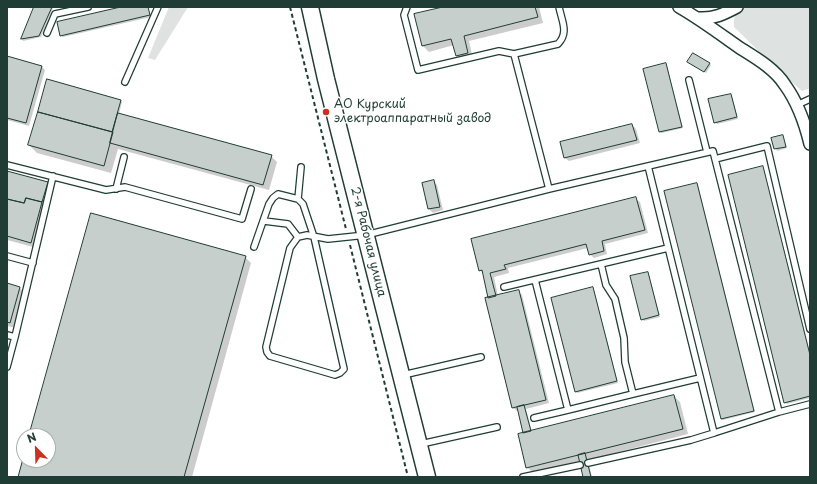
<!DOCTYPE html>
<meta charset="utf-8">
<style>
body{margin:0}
#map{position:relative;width:817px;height:484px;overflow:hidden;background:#fff;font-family:"Playpen Sans",sans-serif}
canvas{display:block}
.frame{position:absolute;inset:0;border:8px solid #1f3d34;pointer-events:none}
.north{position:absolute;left:16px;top:428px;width:40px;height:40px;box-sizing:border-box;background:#fff;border:1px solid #a5b1ae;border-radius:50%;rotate:337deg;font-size:11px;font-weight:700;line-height:16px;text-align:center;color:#1f3d34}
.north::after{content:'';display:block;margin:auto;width:14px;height:18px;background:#c8321e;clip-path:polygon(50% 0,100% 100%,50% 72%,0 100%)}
</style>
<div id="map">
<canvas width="817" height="484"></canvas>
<div class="frame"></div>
<div class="north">N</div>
</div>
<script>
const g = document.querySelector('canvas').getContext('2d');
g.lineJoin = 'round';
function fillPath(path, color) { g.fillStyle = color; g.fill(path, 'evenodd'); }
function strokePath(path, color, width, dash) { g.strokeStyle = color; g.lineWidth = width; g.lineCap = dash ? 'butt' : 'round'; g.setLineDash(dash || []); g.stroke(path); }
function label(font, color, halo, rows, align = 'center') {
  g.font = font + ' "Playpen Sans",sans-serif'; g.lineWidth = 3; g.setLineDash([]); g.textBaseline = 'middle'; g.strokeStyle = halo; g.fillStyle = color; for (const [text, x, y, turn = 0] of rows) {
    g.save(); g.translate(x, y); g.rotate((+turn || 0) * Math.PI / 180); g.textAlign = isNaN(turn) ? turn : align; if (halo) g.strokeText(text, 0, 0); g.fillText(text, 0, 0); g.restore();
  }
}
fillPath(new Path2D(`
 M169 7H188L155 60 148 58Z
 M746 7H810V88L802 91 782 74 734 27C733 15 736 13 746 7Z`), '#dee3e2');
fillPath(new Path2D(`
 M35 7 53 8 41 37 23 41 22 39Z
 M126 7H148L151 17 63 37 61 36Z
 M447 7H539L543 23 469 41 473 59 463 62 457 56 454 45 429 52 423 46Z
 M7 59 41 66 45 70 29 126 7 120Z
 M709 63 711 65 706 73 690 64Z
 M666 64 667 66 683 128 662 133 660 132 645 70Z
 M731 95 732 96 738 119 717 124 715 122Z
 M121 100 122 102 119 114 271 156 277 162 269 190 118 149 111 173 37 153 29 145Z
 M632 125 636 129 640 143 569 161 565 158Z
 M783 136 787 148 777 151 773 139Z
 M763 167 764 169 810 352V398L787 404 785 402Z
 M7 172 47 183 49 184 37 248 7 240Z
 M433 181 437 185 443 210 433 213 429 209 423 184Z
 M696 184 698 185 755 412 723 420 721 419Z
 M636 199 640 202 648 233 605 244 607 254 594 258 590 254 588 248 508 268 509 273 494 277 498 296 518 291 522 295 549 403 526 409 532 432 674 396 680 402 688 434 588 460 592 477H584L580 461 533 473 527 467 525 434 519 411H517L513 408 490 298 484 274 480 270Z
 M245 257 251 263 192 477H19L24 459V460H48V436H30Z
 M648 273 649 275 660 317 644 321 642 319Z
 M7 284 20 288 25 294 16 328 7 326Z
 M593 288 594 290 618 383 577 393 576 391Z`), '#0003');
const building = new Path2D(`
 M34 7H52L39 36 21 39Z
 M121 7H148L150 15 60 36 57 22Z
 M443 7H535L538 17 464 36 468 53 456 56 451 39 422 46 414 14Z
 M693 53 710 63 704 72 687 62Z
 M7 56 42 66 26 123 7 118Z
 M666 63 682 127 659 132 643 69Z
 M47 79 121 100 112 132 38 112Z
 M731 94 737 117 714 123 708 99Z
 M38 112 113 132 104 166 28 145Z
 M118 113 272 155 263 185 110 143Z
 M632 124 637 140 564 158 560 142Z
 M783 135 786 147 774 149 771 138Z
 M763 166 810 355V396L784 403 728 175Z
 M7 171 48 182 42 202 26 198 24 203 7 199Z
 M434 180 440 207 428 209 422 183Z
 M697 183 754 411 721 419 664 191Z
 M636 197 645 230 602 241 604 251 589 255 586 244 504 265 506 269 490 273 496 296 488 298 482 270 479 271 471 239Z
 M26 198 42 202 31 243 7 236V199L24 203Z
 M91 213 246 256 184 477H18L24 455V460H48V436H29Z
 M648 272 659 315 641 320 630 276Z
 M7 283 20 287 10 323 7 322Z
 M593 287 617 381 575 392 551 298Z
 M519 290 546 400 512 408 485 298Z
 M674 395 683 429 526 468 518 434Z
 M524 405 531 431 523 433 517 407Z
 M585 453 591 477H583L578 455Z`);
fillPath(building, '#c7cfcc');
strokePath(building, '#1f3d34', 1);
const lane = new Path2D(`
 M407 7 404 15 418 70 499 51 514 54 558 44C569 32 562 22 559 7
 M47 33 55 14 88 7
 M689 80 707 152
 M125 82 158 7
 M797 105 810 99
 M715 159 767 146 810 329
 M7 165 106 190 125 187 242 219 251 189
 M648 166 714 433 779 412
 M116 189 124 157
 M549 189 713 151 779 412 810 404
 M298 199 301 167
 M264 221 288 224 298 237
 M254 247 269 204 273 198 278 194 298 199 303 204 314 237 344 369 340 373 335 375 270 356 267 352 266 347 290 248 298 237 307 235 328 239 366 235 549 189 514 54
 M7 256 33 263
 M504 287 668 248
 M7 335 15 337
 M7 367 15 337 53 176
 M403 375 481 357
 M633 394 700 378
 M568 410 633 394 625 362 624 338 615 299 606 285 601 264
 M534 418 568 410 535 280
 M421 444 497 427
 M588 463 691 440 714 433
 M523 477 580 465`);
const street = new Path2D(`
 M679 7C700 19 720 34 740 48 756 58 775 69 785 85 798 103 805 123 810 144
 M699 18C714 19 724 14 737 7`);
const secondary = new Path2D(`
 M310 7 326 79 427 477`);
strokePath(lane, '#1f3d34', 8);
strokePath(street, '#1f3d34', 14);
strokePath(secondary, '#1f3d34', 19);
strokePath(new Path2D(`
 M290 7 346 229
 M350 245 408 477`), '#1f3d34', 2, [4, 3]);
strokePath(lane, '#fff', 5.5);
strokePath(street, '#fff', 11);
strokePath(secondary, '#fff', 16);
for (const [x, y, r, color] of [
 [326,112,4,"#c8321e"]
]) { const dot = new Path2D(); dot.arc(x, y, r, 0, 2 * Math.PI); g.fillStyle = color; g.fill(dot); strokePath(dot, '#fff', 1.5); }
label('12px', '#1f3d34', '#fff', [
 ["АО Курский",334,105],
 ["электроаппаратный завод",334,119]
], 'left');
label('12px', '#1f3d34', '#fff', [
 ["2-я Рабочая улица",368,242,76]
]);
</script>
